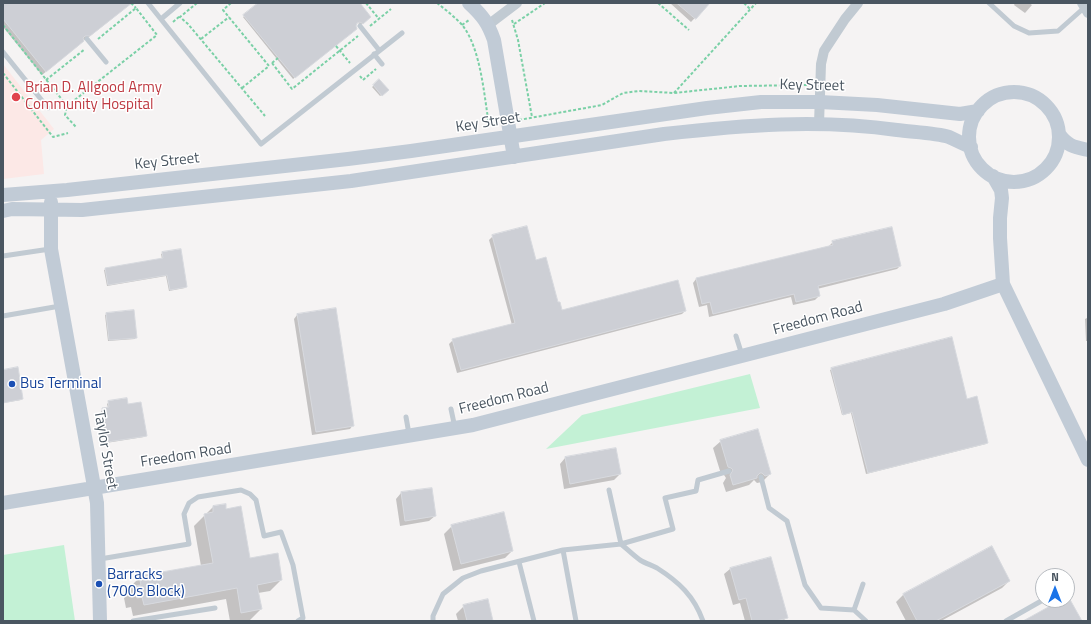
<!DOCTYPE html>
<style>
body{margin:0}
#map{position:relative;width:1091px;height:624px;overflow:hidden;background:#f5f3f3;font-family:"Titillium Web",sans-serif}
canvas{display:block}
.frame{position:absolute;inset:0;border:4px solid #4a5661;pointer-events:none}
.north{position:absolute;left:1035px;top:568px;width:40px;height:40px;box-sizing:border-box;background:#fff;border:1px solid #b7bbc0;border-radius:50%;rotate:0deg;font-size:11px;font-weight:700;line-height:16px;text-align:center;color:#4a5661}
.north::after{content:'';display:block;margin:auto;width:14px;height:18px;background:#1a73e8;clip-path:polygon(50% 0,100% 100%,50% 72%,0 100%)}
</style>
<div id="map">
<canvas width="1091" height="624"></canvas>
<div class="frame"></div>
<div class="north">N</div>
</div>
<script>
const g = document.querySelector('canvas').getContext('2d');
g.lineJoin = 'round';
function fillPath(path, color) { g.fillStyle = color; g.fill(path, 'evenodd'); }
function strokePath(path, color, width, dash) { g.strokeStyle = color; g.lineWidth = width; g.lineCap = dash ? 'butt' : 'round'; g.setLineDash(dash || []); g.stroke(path); }
function label(font, color, halo, rows, align = 'center') {
  g.font = font + ' "Titillium Web",sans-serif'; g.lineWidth = 3; g.setLineDash([]); g.textBaseline = 'middle'; g.strokeStyle = halo; g.fillStyle = color; for (const [text, x, y, turn = 0] of rows) {
    g.save(); g.translate(x, y); g.rotate((+turn || 0) * Math.PI / 180); g.textAlign = isNaN(turn) ? turn : align; if (halo) g.strokeText(text, 0, 0); g.fillText(text, 0, 0); g.restore();
  }
}
fillPath(new Path2D(`
 M3 64 54 129 41 140 44 174 3 179Z`), '#fce8e6');
fillPath(new Path2D(`
 M750 374 760 408 546 449 582 415Z
 M64 545 75 621H3V555Z`), '#c3f1d5');
fillPath(new Path2D(`
 M3 3H124L123 10 85 40 82 39 79 45 42 75 3 27Z
 M260 3H359L370 17 361 25 358 23 356 24 354 30 293 79 243 17Z
 M670 3H709L691 22Z
 M1015 3H1029L1032 5 1025 13 1014 5Z
 M379 81 388 90 380 96 372 87Z
 M493 236 536 261 561 311H685L682 314 457 373 449 344 453 340 512 325 489 240Z
 M833 242 900 266 897 269 817 289 819 296 815 300 793 305 791 297 709 317 707 305 699 307 693 283 696 279 829 246Z
 M163 253 186 286 185 288 169 291 166 276 107 286 104 270 106 269 162 259 161 254Z
 M107 314 136 337 135 339 108 341 105 315Z
 M297 315 353 425 350 429 312 435 294 319Z
 M1087 318H1088V341H1086L1085 319Z
 M832 369 967 400 987 443 986 444 866 474 851 413 842 415 830 370Z
 M3 371 22 399 21 400 3 403Z
 M109 402 128 405 146 436 144 437 106 443 101 411 108 408 107 404Z
 M721 441 770 474 762 482 757 483 754 480 749 485 726 492 723 483 726 478 724 475 721 474 713 448Z
 M565 458 620 474 614 480 564 489 560 464Z
 M401 493 435 516 429 521 400 526 396 499Z
 M213 507 226 510 249 559 281 580 270 591 258 593 261 609 250 620 230 621 226 599 133 616 131 607 126 608 124 598 130 593 129 588 140 577 201 566 194 526Z
 M452 526 512 551 505 558 453 571 444 534Z
 M991 548 1009 581 1002 588 941 621H906L896 602 903 595Z
 M770 558 787 617 783 621H745L740 603 733 605 724 574 730 569Z
 M464 606 492 621H458L456 614Z`), '#0003');
const building = new Path2D(`
 M3 3H132L90 36H85L83 38 84 41 46 72 3 19Z
 M258 3H360L371 17 363 24 360 22 357 23 356 26 357 29 295 78 243 15Z
 M677 3H710L696 19Z
 M379 79 389 90 382 96 373 85Z
 M527 226 536 260 546 257 558 302H560L562 310 678 280 686 311 461 370 452 339 515 323 492 235Z
 M892 227 901 266 818 286 820 296 796 302 794 294 713 314 710 302 702 304 696 278 833 245 832 241Z
 M181 249 187 287 170 290 167 275 108 285 105 268 163 258 162 252Z
 M336 308 354 426 316 432 297 314Z
 M134 310 137 338 109 340 106 313Z
 M952 337 967 399 977 396 988 443 868 473 852 412 843 415 831 368Z
 M18 367 23 399 3 403V370Z
 M127 398 128 404 141 402 147 436 107 442 102 408 109 407 108 401Z
 M758 429 771 474 765 476 762 473H760L757 476V478L733 485 730 475 733 470 731 468 728 467 720 440Z
 M616 448 621 474 570 484 565 457Z
 M432 488 436 516 405 521 401 492Z
 M226 504V509L241 506 250 558 278 553 282 580 257 585 262 609 241 613 237 588 144 605 142 597 137 598 135 586 141 585 139 576 213 563 204 514 213 512V506Z
 M504 512 513 551 461 564 451 525Z
 M992 546 1010 581 936 621H917L903 594Z
 M771 557 788 618 776 621H752L746 598 739 600 730 568Z
 M1068 596 1082 621H1023L1061 600H1067Z
 M488 599 493 621H467L463 605Z`);
fillPath(building, '#cdcfd5');
strokePath(building, '#d7d9de', 1);
strokePath(new Path2D(`
 M131 3 136 8
 M197 3 180 17 188 24 265 116
 M231 3 223 10 269 66
 M366 3 379 19
 M437 3C446 10 456 18 463 26 481 50 484 95 489 125L495 124
 M658 3 689 30
 M744 3 750 9
 M512 20 518 40 532 117
 M173 22 180 16
 M514 24 545 3
 M3 25 67 106 65 115 76 127
 M462 25 469 20
 M370 26 391 9
 M201 39 229 17
 M336 46 350 63
 M272 63 292 89 358 36
 M272 63 278 58
 M3 73 53 137 68 133
 M360 76 363 80 376 69
 M46 80 85 49
 M242 88 269 66
 M44 90 51 85
 M674 93 756 3
 M67 106 157 35 136 8 98 39
 M519 120 602 105 623 93 639 91 674 93 740 86 810 85`), '#7ad0a6', 2, [3, 2]);
strokePath(new Path2D(`
 M148 3 261 144 402 33
 M989 3 1014 26 1029 33 1058 31 1085 7
 M161 19 180 3
 M360 26 379 50
 M87 39 106 62
 M3 52 48 108
 M374 54 382 64
 M3 256 50 249
 M3 316 60 306
 M736 336 742 355
 M451 409 455 428
 M406 417 409 434
 M761 477 769 508 787 521 805 585 821 608 854 610 866 621
 M609 490 621 544 673 529 665 498 696 491 698 480 729 471
 M563 550 576 621
 M100 559 189 544 184 514 189 503 198 497 241 490 250 494 256 500 264 536 281 532 293 565 303 618 298 621
 M519 562 534 621
 M1067 586 1068 585
 M854 610 863 584
 M133 621 215 608
 M433 621V616L443 594 463 578 481 571 563 550 621 544C627 549 633 555 640 560 645 563 651 565 657 568 679 582 694 596 703 621
 M1006 621 1043 600`), '#c1cad2', 5);
strokePath(new Path2D(`
 M1082 3 1088 13
 M488 25 517 3
 M819 124 821 64 824 51 845 19 858 3`), '#c1cad2', 10);
strokePath(new Path2D(`
 M469 3C483 16 488 23 494 40L514 157
 M969 137a45 45 0 1 1 90 0a45 45 0 1 1-90 0Z
 M1059 134C1067 146 1075 147 1088 150
 M993 176 1001 190 1002 198 1000 218V238L1003 284 1088 460
 M3 195 67 190 348 159 411 151 707 108 761 102H820L877 105 960 114 978 111
 M51 202V249L97 503 100 621
 M3 211 12 209 82 210 351 181 664 134C743 125 818 119 897 130 911 132 936 133 949 137 956 140 963 144 971 147
 M3 503 473 425 944 304 1003 284`), '#c1cbd6', 14);
for (const [x, y, r, color] of [
 [16,97,5,"#e0444e"],
 [12,384,4,"#1a4fb4"],
 [99,584,4,"#1a4fb4"]
]) { const dot = new Path2D(); dot.arc(x, y, r, 0, 2 * Math.PI); g.fillStyle = color; g.fill(dot); strokePath(dot, '#fff', 1.5); }
label('15px', '#4a5661', '#fff', [
 ["Key Street",812,86,1],
 ["Key Street",488,123,-9],
 ["Key Street",167,162,-6],
 ["Freedom Road",818,319,-15],
 ["Freedom Road",504,399,-14],
 ["Taylor Street",105,450,80],
 ["Freedom Road",186,456,-9]
]);
label('15px', '#be3a42', '#fff', [
 ["Brian D. Allgood Army",25,88],
 ["Community Hospital",25,105]
], 'left');
label('15px', '#164399', '#fff', [
 ["Bus Terminal",20,384],
 ["Barracks",107,575],
 ["(700s Block)",107,592]
], 'left');
</script>
